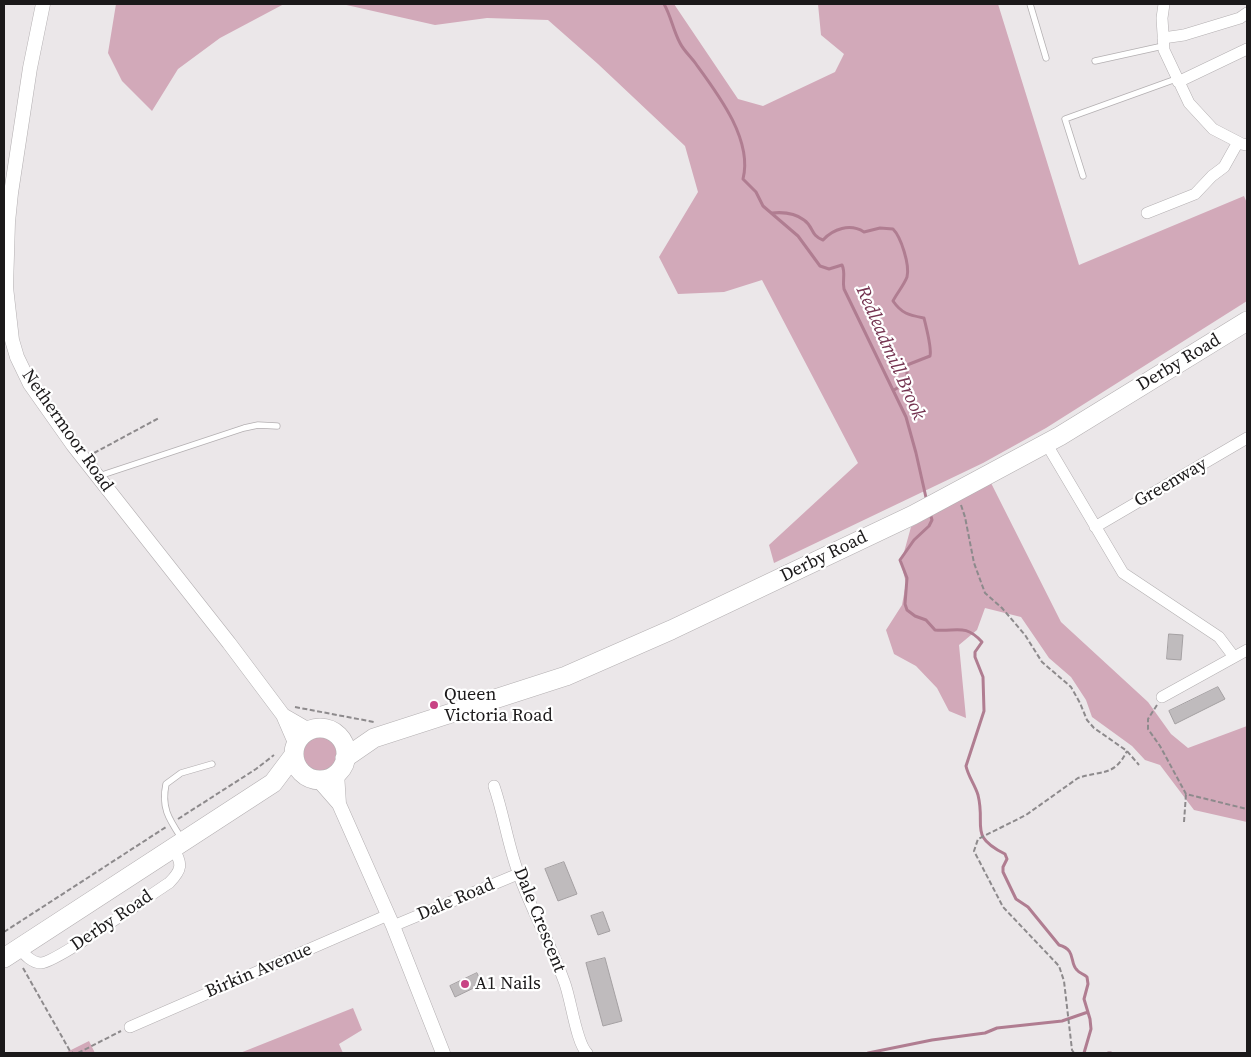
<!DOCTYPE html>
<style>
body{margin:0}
#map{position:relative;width:1251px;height:1057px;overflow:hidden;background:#ebe7e9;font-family:"Source Serif 4",serif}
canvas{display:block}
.frame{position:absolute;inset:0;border:5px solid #1b191a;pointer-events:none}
</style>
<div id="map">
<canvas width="1251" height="1057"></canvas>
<div class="frame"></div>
</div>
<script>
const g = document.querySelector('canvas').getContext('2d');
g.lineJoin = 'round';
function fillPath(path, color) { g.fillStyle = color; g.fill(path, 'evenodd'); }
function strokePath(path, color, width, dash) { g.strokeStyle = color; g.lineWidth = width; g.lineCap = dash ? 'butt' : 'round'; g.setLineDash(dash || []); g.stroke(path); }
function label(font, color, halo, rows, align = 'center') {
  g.font = font + ' "Source Serif 4",serif'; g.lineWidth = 4.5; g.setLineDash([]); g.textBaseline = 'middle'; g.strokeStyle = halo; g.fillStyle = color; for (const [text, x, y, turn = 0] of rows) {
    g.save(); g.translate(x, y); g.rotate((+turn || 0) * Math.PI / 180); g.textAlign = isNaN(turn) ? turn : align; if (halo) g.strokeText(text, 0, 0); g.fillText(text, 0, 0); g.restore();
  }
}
fillPath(new Path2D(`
 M116 4H284L220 38 178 69 152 111 122 81 108 53Z
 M342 4H674L738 99 763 106 835 72 844 54 821 35 818 4H998L1079 265 1244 196 1247 203V301L1046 428 983 463 774 563 769 545 858 463 762 280 724 292 678 294 659 257 698 192 685 146 598 64 548 20 487 18 435 25Z
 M991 483 1061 622 1148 702 1171 734 1188 748 1247 726V822L1194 810 1160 765 1145 760 1132 746 1092 717 1086 700 1071 677 1049 658 1021 617 985 608 977 630 959 645 966 718 949 711 937 688 916 666 894 654 886 630 902 605 906 583 901 563 911 527Z
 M301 754a19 19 0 1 1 38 0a19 19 0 1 1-38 0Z
 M353 1008 362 1030 339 1044 343 1053H240Z
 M89 1041 95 1053H65Z`), '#d2a9b9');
strokePath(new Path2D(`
 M664 4C671 16 673 30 680 43 684 51 691 57 696 64 718 94 753 140 743 179L756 192 763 206 798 236 820 266 829 269 842 265C846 273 842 280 844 289L906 417 916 453 927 502
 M772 213C782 212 795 213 804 220 814 227 810 235 823 240 833 229 850 223 864 232L880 228 893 229C901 237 910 265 907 277 904 285 897 293 893 301 902 314 909 315 924 318 926 327 932 348 930 356L907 365V382L894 390
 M930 513 932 520 929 526 914 540 900 560 907 578 905 604 907 610 915 616 926 620 935 630C956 632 965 623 982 642L975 652V657L983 677 984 711 966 766C968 776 975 785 978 795 986 827 968 835 1005 854L1007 859 1003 867V872L1016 899 1028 907 1059 945C1077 950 1069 963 1077 970 1079 973 1084 974 1087 977L1088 984 1084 999 1090 1019 1091 1029 1084 1053
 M868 1053 932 1040 985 1033 997 1028 1062 1021 1088 1012
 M1108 1053H1111`), '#b07d91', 3);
const building = new Path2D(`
 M1169 634 1183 635 1181 660 1167 659Z
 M1218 687 1225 699 1175 724 1169 711Z
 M564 862 577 894 558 901 545 869Z
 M603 912 610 931 598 935 591 916Z
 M605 958 622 1021 603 1026 586 963Z
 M477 973 482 984 455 997 450 986Z`);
fillPath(building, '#bfbbbd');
strokePath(building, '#a4a0a2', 1);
const service = new Path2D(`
 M1030 4 1046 58
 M1095 61 1163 46
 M1083 176 1065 119 1176 79
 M99 476 244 428 258 425 277 426
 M182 839C169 819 161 808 166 784L181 773 212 764`);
const minor = new Path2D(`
 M1164 4 1162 18 1164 50 1189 103 1213 129 1242 144 1247 145
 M1163 38 1184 35 1240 18 1247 13
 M1178 82 1247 49
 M1147 213 1195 194 1212 176 1224 167 1238 142
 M1046 443 1123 573 1219 637 1234 657
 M1095 527 1247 438
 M1162 697 1247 650
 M494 786C504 815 508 846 519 875 532 911 551 945 564 981 571 998 576 1043 587 1053
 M393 926 518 874
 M19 948C25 955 32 963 41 963 58 962 148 896 169 883 182 870 183 864 173 848
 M130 1027 388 915`);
const tertiary = new Path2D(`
 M43 4 30 68 11 193 8 222 6 287 12 340 17 357 30 384 73 445 229 643 283 715 296 745
 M283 715 309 730
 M337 773 339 804
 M318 780 339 804 393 926 443 1053`);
const trunk = new Path2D(`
 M294 754a26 26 0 1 1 52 0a26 26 0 1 1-52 0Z
 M345 758 374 738 566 676 671 630 913 515 1060 436 1247 321
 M4 958 273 783 294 755`);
strokePath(service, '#b3afb1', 7);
strokePath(minor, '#b3afb1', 12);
strokePath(tertiary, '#b3afb1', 15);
strokePath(trunk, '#b3afb1', 20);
strokePath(new Path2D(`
 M94 453 159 418
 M961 505 965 517 974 563 985 593 1002 608 1025 635 1042 662 1071 687 1080 703 1087 720 1094 728 1127 751 1139 765
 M1157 705 1148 719V729L1160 746 1186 794 1247 809
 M295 707 374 722
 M178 819 256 769 274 755
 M1184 822 1186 794
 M4 932 166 827
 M23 968 70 1051 73 1053
 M78 1053 121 1031
 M1074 1053 1072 1050 1064 981 1059 966 1003 907 974 851 978 839 1026 815 1078 778C1102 770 1114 777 1127 751`), '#8d8a8c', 2, [5, 2.5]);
strokePath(service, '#fff', 5.5);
strokePath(minor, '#fff', 11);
strokePath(tertiary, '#fff', 14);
strokePath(trunk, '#fff', 19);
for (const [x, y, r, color] of [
 [434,705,5,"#c84384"],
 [465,984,5,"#c84384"]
]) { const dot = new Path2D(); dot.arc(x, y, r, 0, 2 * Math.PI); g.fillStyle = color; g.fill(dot); strokePath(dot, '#fff', 2); }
label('18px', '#1b191a', '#fff', [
 ["Derby Road",1179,363,-31],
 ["Nethermoor Road",67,431,55],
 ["Greenway",1171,483,-30],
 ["Derby Road",824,557,-26],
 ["Dale Road",456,900,-23],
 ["Dale Crescent",539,920,68],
 ["Derby Road",112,921,-34],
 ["Birkin Avenue",259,971,-23]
]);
label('18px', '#1b191a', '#fff', [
 ["Queen",444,695],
 ["Victoria Road",444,716],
 ["A1 Nails",475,984]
], 'left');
label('italic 19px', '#743350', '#fff', [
 ["Redleadmill Brook",890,353,66]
]);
</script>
